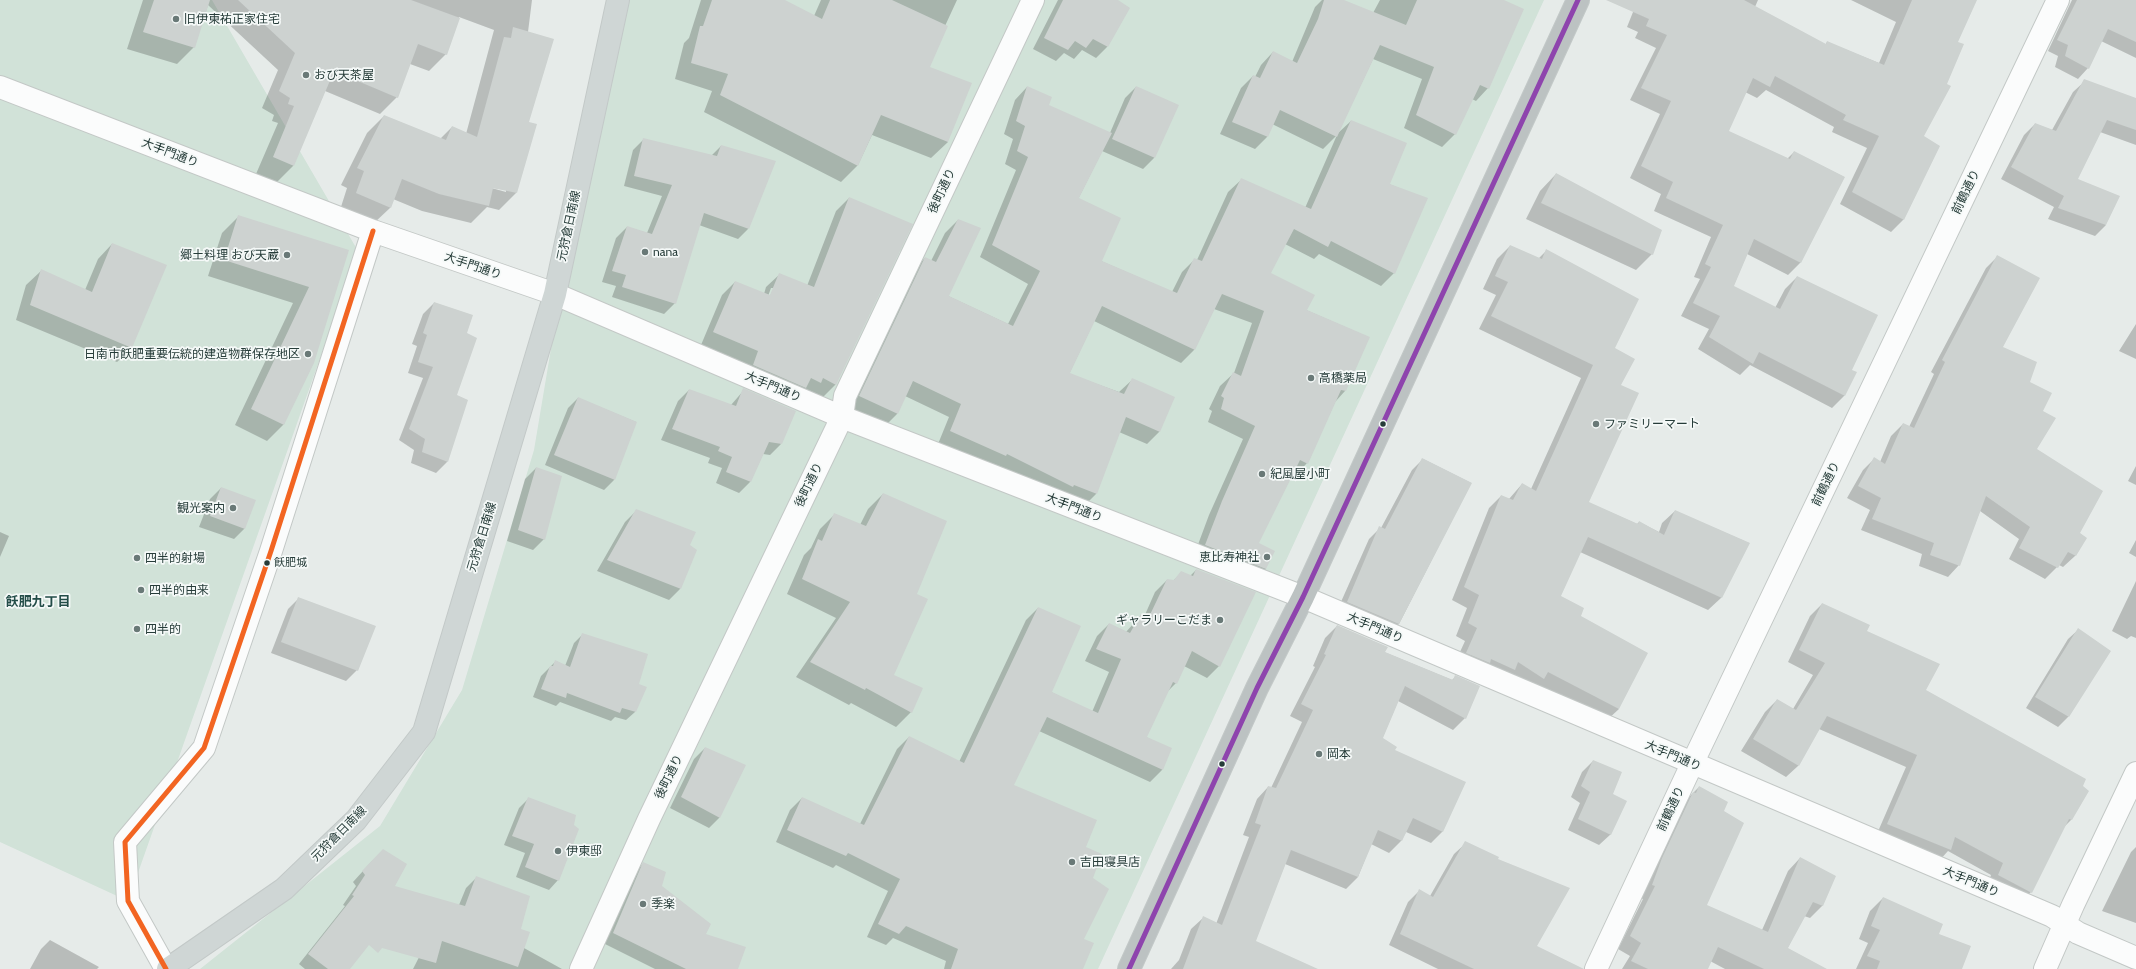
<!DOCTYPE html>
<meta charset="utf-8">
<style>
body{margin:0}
canvas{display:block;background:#e6ebe9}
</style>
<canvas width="2136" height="969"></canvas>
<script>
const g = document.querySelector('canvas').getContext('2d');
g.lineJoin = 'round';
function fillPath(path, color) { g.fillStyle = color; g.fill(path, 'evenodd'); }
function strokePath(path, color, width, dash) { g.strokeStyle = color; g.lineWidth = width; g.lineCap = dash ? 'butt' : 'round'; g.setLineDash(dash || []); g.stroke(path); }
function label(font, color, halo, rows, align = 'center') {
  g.font = font + ' Cabin,"Noto Sans JP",sans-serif'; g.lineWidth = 3.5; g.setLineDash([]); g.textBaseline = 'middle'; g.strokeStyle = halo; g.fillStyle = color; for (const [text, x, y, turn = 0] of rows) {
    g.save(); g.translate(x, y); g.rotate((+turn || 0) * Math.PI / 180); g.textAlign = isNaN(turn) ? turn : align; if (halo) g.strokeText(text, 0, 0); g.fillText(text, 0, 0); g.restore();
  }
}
fillPath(new Path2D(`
 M0 0H212L358 251 128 901 0 842Z
 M614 0H1544L1098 969H200L380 826 462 690 534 450 581 170Z`), '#d1e2d8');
fillPath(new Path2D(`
 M143 0H532L528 32V123L536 125 516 193 499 210 487 207 471 223 422 211 393 199 390 208 373 224 340 210 347 188 341 185 367 133 384 116 440 139 452 127 466 134 494 30 459 17 446 54 429 71 410 64 397 97 380 114 325 91 293 166 276 183 256 174 278 123 272 121 274 115 262 108 278 70 208 5 194 47 177 64 127 49ZM488 187 506 190V192Z
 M701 0H783L814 16 821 0H957L945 26 929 67 948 142 931 158 872 135 858 165 841 182 704 112 712 91 675 79 684 43 689 38Z
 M1058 0H1116L1129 8 1107 47 1096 58 1082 50 1074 59 1064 53 1056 61 1033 49Z
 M1322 0H1342L1373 13 1380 0H1502L1488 88 1476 101 1472 99 1455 134 1442 147 1404 128 1422 79 1373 59 1337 134 1351 121 1389 184 1426 199 1394 273 1381 286 1319 254 1314 259 1285 244 1270 273 1306 310 1368 337 1345 391 1335 402 1307 463 1295 476 1292 474 1257 543 1266 569 1253 581 1193 558 1209 515 1243 439 1208 422 1212 411 1209 409 1220 386 1234 373 1252 323 1214 309 1194 350 1181 363 1094 321 1069 374 1119 392 1132 380 1160 431 1147 444 1119 432 1096 494 1083 507 938 444 949 417 905 396 897 414 884 427 847 409 912 271 925 258 931 261 945 233 958 220 948 296 1008 324 1028 284 980 257 1016 170 1005 164 1013 139 1004 134 1015 100 1027 87 1048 106 1110 133 1125 98 1136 87 1177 105 1154 158 1143 169 1102 151 1078 199 1101 261 1172 292 1182 272 1195 259 1197 260 1228 192 1241 180 1305 208 1337 135 1323 149 1272 124 1267 137 1255 149 1220 134 1241 88 1253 76 1255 77 1261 65 1273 52 1292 62 1315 7Z
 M1622 0H1758L1755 7 1825 45 1827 42 1879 63 1896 22 1851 0H1976L1957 42 1922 137 1939 146 1903 220 1891 232 1840 204 1867 148 1832 132 1834 127 1766 90 1757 98 1745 92 1728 132 1787 159 1794 152 1844 177 1800 263 1788 275 1747 254 1733 287 1775 308 1785 289 1797 277 1851 370 1855 373 1844 396 1832 408 1750 365 1740 375 1698 349 1709 329 1681 316 1700 279 1694 277 1711 237 1654 211 1661 194 1630 178 1660 114 1630 100 1656 48 1635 38 1638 32 1627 27 1635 7Z
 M2072 0H2136V58L2101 41 2088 68 2078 79 2055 67 2058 56 2048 51Z
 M2085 81 2136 99V145L2100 132 2077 179 2106 225 2095 236 2048 219 2054 207 2001 179 2024 135 2035 124 2052 130 2073 92Z
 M644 139 711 156 721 146 774 162 748 229 738 239 699 225 675 303 664 314 612 297 616 286 602 282 616 238 627 227 647 233 662 196 624 186 633 150Z
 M1556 174 1652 254 1636 270 1526 219 1540 191Z
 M849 198 836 384 823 397 811 392 807 395 701 345 722 295 735 282 764 294 766 287 780 274 807 286 836 211ZM771 288H774L768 300 767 299Z
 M238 217 348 251 284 424 267 441 235 425 293 303 208 276 222 233Z
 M112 244 132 348 117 362 16 320 26 285 41 271 85 290 98 259Z
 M1510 246 1538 259 1547 250 1614 348 1619 386 1587 502 1637 524 1639 522 1659 532 1662 523 1675 511 1749 543 1721 598 1708 610 1580 552 1560 596 1579 617 1619 709 1606 721 1454 665 1465 641 1456 636 1467 608 1452 600 1489 508 1501 496 1509 499 1522 484 1531 489 1581 378 1479 329 1496 295 1483 289 1497 259Z
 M1997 257 2002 348 2029 382 2042 411 2036 449 2079 533 2086 538 2075 556 2063 567 2059 565 2045 579 2009 559 2019 539 1980 511 1959 565 1948 577 1919 566 1922 554 1861 530 1870 510 1847 498 1863 470 1874 459 1880 462 1891 436 1903 424 1909 427 1934 374 1931 372 1986 268Z
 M434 303 455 396 467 400 447 462 436 473 411 463 414 450 399 440 423 378 408 373 417 346 412 344 423 314Z
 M2136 324V359L2119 351Z
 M689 390 731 405 744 390 781 444 770 455 763 454 750 482 739 493 716 483 722 468 708 463 710 458 661 440 678 401Z
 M578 398 636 422 614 480 604 490 545 465 568 408Z
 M1423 459 1471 483 1399 624 1387 635 1336 613 1369 539 1380 528H1381L1412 470Z
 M2136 466V485L2128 481Z
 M536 468 544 539 533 550 507 541 525 479Z
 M221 488 245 528 234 539 199 527 210 499Z
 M883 494 915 594 893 676 911 712 896 727 851 703 849 705 796 677 836 618 787 594 804 555 811 548 820 529 835 514 860 525 868 509Z
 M636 511 689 545 680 589 669 600 597 571 625 522Z
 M0 532 9 536 0 557Z
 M2136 540V557L2129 553Z
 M1196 570 1219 666 1207 678 1184 666 1176 683 1167 692 1146 737 1170 749 1162 770 1150 782 1039 731 1013 785 1084 848 1091 878 1083 940 1082 969H944L946 961 893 938 886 945 867 937 888 891 836 865 833 868 776 842 790 810 802 798 860 824 897 749 909 737 959 762 1026 620 1038 608 1051 692 1092 712 1109 672 1085 661 1097 636 1109 624 1126 632 1141 615 1144 617 1155 592 1167 580 1173 581 1182 572 1190 576Z
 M2136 581V638L2131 636 2127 639 2112 631Z
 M299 598 357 670 346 681 271 653 288 609Z
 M1822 604 1866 632 1924 691 2088 791 2071 820 2064 827 2031 892 2019 904 1987 887 1991 875 1948 851 1938 862 1876 836 1906 767 1819 729 1798 766 1786 777 1741 751 1765 712 1777 700 1793 709 1813 675 1788 662 1810 616Z
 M1337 626 1384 652 1452 680 1455 677 1478 686 1465 718 1453 730 1398 701 1382 739 1394 750 1443 831 1431 843 1406 832 1401 841 1389 853 1371 844 1358 877 1346 889 1285 864 1255 941 1253 969H1171L1179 960 1191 929 1203 918 1216 924 1249 837 1243 835 1257 799 1268 787 1271 788 1302 722 1290 716 1315 667 1313 666 1325 638Z
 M2078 630 2110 651 2068 717 2058 727 2026 708 2068 639Z
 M583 634 638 684 635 712 626 720 615 717 611 721 560 702 556 706 533 697 541 676 556 661 565 666 574 643Z
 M705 748 720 817 709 828 670 808 694 759Z
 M1593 761 1611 794V834L1599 845 1568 830 1580 803 1571 797 1582 772Z
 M1699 787 1722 812 1706 906 1762 930 1788 871 1800 858 1823 905 1810 918 1804 916 1787 949 1825 969H1725L1710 961 1707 969H1622L1630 956 1618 949 1643 899 1640 898 1681 805Z
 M528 799 573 826 558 880 549 890 516 877 525 853 504 845 519 808Z
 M1466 843 1497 859 1536 946 1551 969H1438L1389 945 1408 902 1419 891 1430 896 1454 854Z
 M2136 847V923L2102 911 2131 852Z
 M373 860 332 969H305L299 964 345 906 343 905 356 886 353 882Z
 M644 863 661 887 736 969H655L603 943 633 874Z
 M477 877 520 930 524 948 562 969H413L441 914 459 905 466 888Z
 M1883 898 1938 935 1961 969H1856L1868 943 1859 939 1870 911Z
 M50 940 99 967 97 969H30L41 949Z`), '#0003');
fillPath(new Path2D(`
 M154 0H210L195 48 143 32Z
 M238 0H411L460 18 447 55 418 44 398 98 334 71 294 166 273 157 294 106 288 104 290 98 279 91 295 53Z
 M712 0H785L822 19 830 0H892L948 26 930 67 972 83 948 142 881 115 858 166 720 95 728 74 691 63 700 26H703Z
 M1063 0H1118L1130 8 1108 47 1093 39 1086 48 1075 41 1068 50 1044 38Z
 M1324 0H1344L1406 25 1417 0H1504L1524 9 1489 89 1480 85 1456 135 1416 115 1434 67 1380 45 1337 137 1280 110 1268 137 1232 122 1253 75 1260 78 1273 51 1297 63 1318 19Z
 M1606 0H1744L1826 44 1827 41 1884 65 1912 0H1977L1958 42 1964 44 1947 84 1951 86 1924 136 1940 146 1904 220 1852 192 1879 136 1843 120 1846 115 1775 76 1770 87 1753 78 1729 131 1790 159 1794 151 1845 177 1801 263 1754 239 1734 286 1780 309 1797 276 1878 315 1852 370 1857 372 1845 396 1759 352 1753 364 1709 337 1720 316 1693 303 1711 267 1705 264 1723 225 1666 198 1673 182 1641 166 1671 101 1641 88 1667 35 1646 26 1649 19Z
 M2077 0H2136V42L2108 29 2089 69 2065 56 2068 45 2057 40Z
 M513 27 554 39 529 122 537 124 517 193 493 188 489 206 439 194 402 179 391 208 356 193 364 171 357 168 384 115 446 140 452 126 477 137 504 37 511 38Z
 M2084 79 2136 98V130L2107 120 2078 179 2120 196 2106 225 2058 208 2064 196 2011 167 2035 123 2056 131Z
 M1027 86 1052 97 1049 105 1112 133 1079 198 1121 218 1102 261 1177 293 1194 258 1202 261 1241 178 1311 209 1351 120 1407 143 1390 184 1428 198 1395 274 1331 241 1328 247 1294 229 1271 273 1315 295 1307 310 1370 337 1346 391 1341 390 1308 464 1300 460 1259 543 1275 551 1266 569 1205 545 1222 501 1255 426 1221 409 1224 398 1221 396 1233 372 1241 376 1264 311 1222 294 1195 350 1102 306 1070 373 1124 394 1132 378 1175 397 1160 432 1126 417 1097 494 1074 485 1073 487 1007 454 1006 456 950 431 961 404 913 381 898 414 859 396 925 257 936 262 958 219 981 228 949 296 1013 326 1040 271 992 245 1028 157 1017 151 1025 126 1016 121Z
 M1136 86 1179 105 1155 158 1112 139Z
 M643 138 717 156 721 145 776 161 749 229 704 213 676 304 622 287 626 275 612 271 627 226 652 234 672 185 634 176Z
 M1556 173 1662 230 1653 255 1541 203Z
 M849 197 913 224 836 385 823 378 821 383 811 378 806 388 753 365 758 351 713 332 735 281 770 295 779 273 814 287Z
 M238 215 349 250 314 363 284 425 251 409 309 287 224 260Z
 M112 243 167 265 132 348 30 305 41 269 92 292Z
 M1510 245 1542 259 1546 249 1639 299 1615 348 1635 359 1621 385 1639 393 1589 502 1638 524 1639 521 1664 535 1675 510 1750 543 1722 598 1588 537 1561 596 1584 608 1581 616 1648 653 1619 709 1548 672 1544 679 1518 662 1515 670 1491 659 1490 663 1466 653 1477 628 1468 623 1479 595 1464 587 1501 495 1513 500 1522 483 1536 491 1593 365 1491 316 1508 282 1495 276Z
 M1997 255 2040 278 2003 347 2037 362 2030 382 2052 393 2043 411 2056 418 2037 449 2103 491 2080 533 2087 538 2076 556 2068 552 2058 568 2019 548 2030 527 1986 496 1960 566 1930 555 1934 543 1872 519 1881 498 1858 486 1874 457 1885 464 1903 423 1914 428 1945 362 1942 360Z
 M434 302 473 315 467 333 477 338 457 395 468 400 448 462 422 452 425 439 409 429 433 367 418 362 427 335 423 333Z
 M743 388 796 411 782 444 769 442 751 482 726 472 732 457 718 451 720 447 672 429 689 389 736 406Z
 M578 397 637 422 615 480 554 455Z
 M1422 458 1472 483 1399 624 1347 602 1379 526 1385 529Z
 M536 467 562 476 545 540 518 530Z
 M221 487 256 500 245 529 210 516Z
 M883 493 947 521 917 594 928 599 894 675 923 688 912 713 866 688 865 690 810 662 850 602 802 579 818 539 822 541 834 513 866 526Z
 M636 509 696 532 690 545 697 550 681 589 607 560Z
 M1196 569 1256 592 1220 667 1192 651 1177 684 1173 682 1147 737 1172 748 1163 770 1047 717 1014 785 1097 820 1086 847 1102 854 1093 878 1109 889 1084 939 1094 943 1083 969H951L958 949 906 926 899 934 878 924 900 879 848 853 846 856 787 830 802 797 864 825 909 736 964 763 1038 607 1081 626 1052 692 1098 713 1121 659 1096 649 1109 623 1130 633 1141 614 1148 619 1167 579 1174 580 1181 571 1193 576Z
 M298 597 376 626 358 671 281 642Z
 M1822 603 1870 625 1867 631 1940 664 1926 690 2086 779 2083 786 2089 791 2072 820 2069 819 2032 893 1998 875 2003 863 1955 837 1951 850 1887 824 1917 755 1827 716 1799 766 1753 739 1777 699 1796 710 1825 663 1799 650Z
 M1337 625 1388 647 1385 652 1453 680 1455 675 1480 686 1466 719 1405 686 1383 738 1397 747 1395 750 1466 782 1443 832 1413 818 1402 841 1378 830 1358 877 1291 850 1256 941 1318 969H1183L1203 916 1222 925 1261 825 1255 823 1268 786 1276 788 1313 710 1301 704 1326 655 1324 654Z
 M2078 628 2111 651 2069 717 2035 697Z
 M582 633 648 654 639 684 647 687 636 712 622 708 620 713 567 693 566 698 541 689 550 666H553L555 660 570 667Z
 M705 747 746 765 720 818 681 797Z
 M1593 760 1622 772 1613 794 1627 801 1611 835 1578 819 1590 792 1581 786Z
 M1699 786 1728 802 1724 811 1744 823 1707 905 1768 932 1800 857 1836 876 1823 906 1813 902 1788 948 1827 969H1764L1718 947 1708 969H1648L1631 961 1641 943 1630 936 1655 886 1652 885 1662 858 1693 792 1696 793Z
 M528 797 576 815 574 825 579 829 559 881 525 867 534 844 512 836Z
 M1465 841 1499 857 1498 859 1570 888 1537 946 1584 969H1474L1400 934 1419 889 1433 897Z
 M383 849 407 864 395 886 465 906 476 876 530 896 521 929 530 932 518 967 442 941 436 963 382 948 378 953 369 945 350 969H328L308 954 354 896 352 895 365 875 362 871Z
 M643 862 666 872 662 886 711 924 706 934 746 947 738 969H686L613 933Z
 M1883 897 1943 924 1939 934 1971 946 1962 969H1877L1880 961 1867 956 1880 930 1871 926Z`), '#cdd2d0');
const minor = new Path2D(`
 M0 87 373 231 555 294 842 417 1303 597 2052 916 2078 933 2136 958
 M166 969 128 901 125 842 204 748 271 551 373 231
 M581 969 649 819 842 417 845 396 1033 0
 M1596 969 1692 764 2058 0
 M2045 969 2073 905 2136 773`);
const major = new Path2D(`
 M168 969 284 889 356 820 424 732 555 294 618 0`);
const highway = new Path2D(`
 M1129 969 1257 688 1303 597 1578 0`);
strokePath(minor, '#c3c8c6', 24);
strokePath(major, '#c3c9c8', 24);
strokePath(highway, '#c3c9c8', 24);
strokePath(minor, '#fbfcfc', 22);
strokePath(major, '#cfd6d5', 22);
strokePath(highway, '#bcc2c2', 22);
strokePath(new Path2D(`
 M1129 969 1257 688 1303 597 1578 0`), '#8e44ad', 5);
strokePath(new Path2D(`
 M166 969 128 901 125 842 204 748 271 551 373 231`), '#f26522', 5);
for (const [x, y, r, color] of [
 [176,19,4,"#697977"],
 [306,75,4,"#697977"],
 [645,252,4,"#697977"],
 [287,255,4,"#697977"],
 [308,354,4,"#697977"],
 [1311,378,4,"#697977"],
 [1383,424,3.5,"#263c39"],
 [1596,424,4,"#697977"],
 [1262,474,4,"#697977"],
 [233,508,4,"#697977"],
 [1267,557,4,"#697977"],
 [137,558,4,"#697977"],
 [267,563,3.5,"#263c39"],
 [141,590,4,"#697977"],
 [1220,620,4,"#697977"],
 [137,629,4,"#697977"],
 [1319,754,4,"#697977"],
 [1222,764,3.5,"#263c39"],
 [558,851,4,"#697977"],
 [1072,862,4,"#697977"],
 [643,904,4,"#697977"]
]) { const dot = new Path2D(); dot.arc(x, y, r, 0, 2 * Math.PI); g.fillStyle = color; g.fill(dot); strokePath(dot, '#f5f9f8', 1.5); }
label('11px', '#263c39', '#f5f9f8', [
 ["飫肥城",274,563]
], 'left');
label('12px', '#263c39', '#f5f9f8', [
 ["旧伊東祐正家住宅",184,19],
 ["おび天茶屋",314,75],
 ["nana",653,252],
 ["郷土料理 おび天蔵",279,255,"right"],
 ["日南市飫肥重要伝統的建造物群保存地区",300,354,"right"],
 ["高橋薬局",1319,378],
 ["ファミリーマート",1604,424],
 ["紀風屋小町",1270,474],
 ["観光案内",225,508,"right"],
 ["恵比寿神社",1259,557,"right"],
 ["四半的射場",145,558],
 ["四半的由来",149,590],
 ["ギャラリーこだま",1212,620,"right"],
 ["四半的",145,629],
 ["岡本",1327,754],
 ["伊東邸",566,851],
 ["吉田寝具店",1080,862],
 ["季楽",651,904]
], 'left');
label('12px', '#263c39', '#f5f9f8', [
 ["大手門通り",170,153,21],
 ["後町通り",942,191,-65],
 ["前鶴通り",1966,192,-64],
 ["元狩倉日南線",569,226,-78],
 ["大手門通り",473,266,19],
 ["大手門通り",773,387,23],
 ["前鶴通り",1826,484,-64],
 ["後町通り",809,485,-64],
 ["大手門通り",1074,508,21],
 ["元狩倉日南線",482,537,-73],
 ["大手門通り",1375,628,23],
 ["大手門通り",1673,756,23],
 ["後町通り",669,777,-64],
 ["前鶴通り",1671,809,-65],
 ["元狩倉日南線",339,834,-45],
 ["大手門通り",1971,882,23]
]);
label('bold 13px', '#234d48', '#f5f9f8', [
 ["飫肥九丁目",38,602]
]);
</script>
